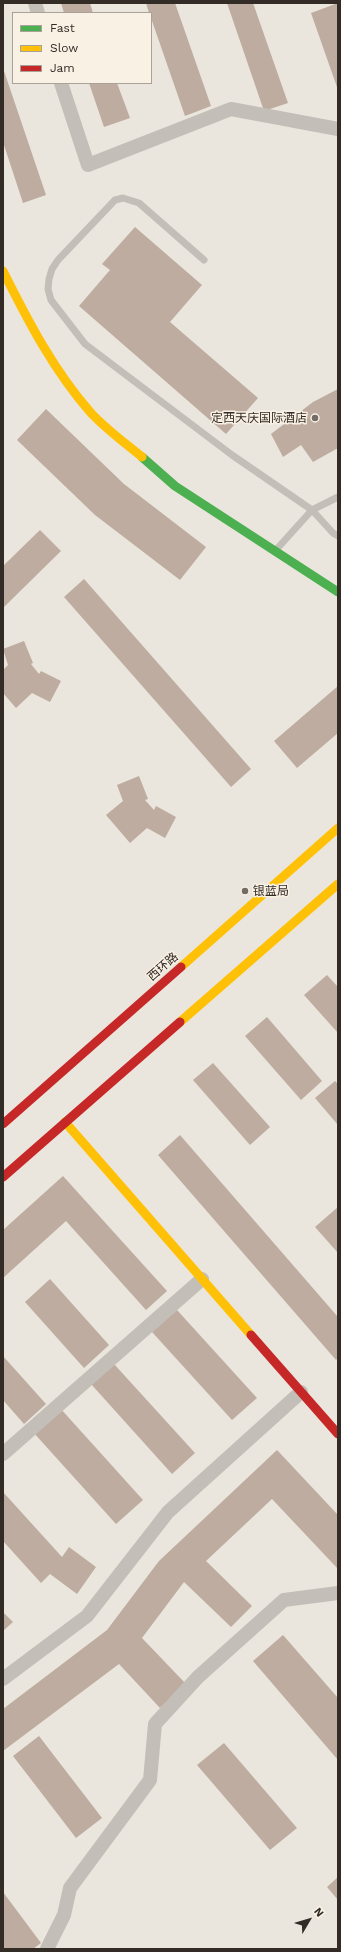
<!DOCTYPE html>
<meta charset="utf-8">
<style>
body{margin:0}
#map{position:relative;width:341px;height:1952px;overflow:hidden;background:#eae6dd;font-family:"Work Sans",sans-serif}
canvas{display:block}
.frame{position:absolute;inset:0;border:4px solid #332b26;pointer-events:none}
.legend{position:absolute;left:12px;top:12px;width:140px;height:72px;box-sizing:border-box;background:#f8f1e4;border:1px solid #a9a298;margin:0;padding:5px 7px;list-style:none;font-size:12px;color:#332b26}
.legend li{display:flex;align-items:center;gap:8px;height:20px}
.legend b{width:20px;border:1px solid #a9a298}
.north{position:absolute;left:289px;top:1900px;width:40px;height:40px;-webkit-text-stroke:3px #f8f1e4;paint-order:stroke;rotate:52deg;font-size:11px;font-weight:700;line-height:16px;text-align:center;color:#332b26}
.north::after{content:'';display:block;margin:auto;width:14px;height:18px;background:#332b26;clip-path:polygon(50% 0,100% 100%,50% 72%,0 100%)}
</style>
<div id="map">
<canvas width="341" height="1952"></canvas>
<div class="frame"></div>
<ul class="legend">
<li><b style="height:5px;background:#4caf50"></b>Fast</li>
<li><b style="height:5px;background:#ffc107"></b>Slow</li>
<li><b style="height:5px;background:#c62828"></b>Jam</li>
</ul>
<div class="north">N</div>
</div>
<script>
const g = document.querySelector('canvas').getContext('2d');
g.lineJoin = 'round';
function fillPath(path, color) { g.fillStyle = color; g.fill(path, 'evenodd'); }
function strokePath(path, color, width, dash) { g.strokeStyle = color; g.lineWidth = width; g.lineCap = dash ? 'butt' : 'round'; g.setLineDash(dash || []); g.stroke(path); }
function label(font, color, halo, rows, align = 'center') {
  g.font = font + ' "Work Sans","Noto Sans SC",sans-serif'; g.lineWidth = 3; g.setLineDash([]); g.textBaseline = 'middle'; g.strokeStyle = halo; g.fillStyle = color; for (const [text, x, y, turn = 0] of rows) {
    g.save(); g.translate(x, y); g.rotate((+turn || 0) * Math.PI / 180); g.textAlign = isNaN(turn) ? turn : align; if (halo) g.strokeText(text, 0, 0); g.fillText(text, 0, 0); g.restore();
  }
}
fillPath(new Path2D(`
 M61 3H90L93 13H64Z
 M146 3H175L211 106 185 116 151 18V13H149Z
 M227 3H253L288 103 264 111Z
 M338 3V90L311 13Z
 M3 68 46 195 23 203 3 142Z
 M89 83H117L130 118 104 127Z
 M135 227 202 285 170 322 258 398 226 434 79 306 110 270 102 264Z
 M338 389V448L313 462 301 445 283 457 271 434 313 402Z
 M46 409 124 484 206 547 180 580 95 515 17 440Z
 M40 530 61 551 3 608V566Z
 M84 579 251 769 231 787 64 597Z
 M24 641 33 663 31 664 39 674 41 671 61 681 50 702 32 693 16 708 3 693V670L8 665 3 649Z
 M338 686V733L297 768 274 741Z
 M139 776 148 799 145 800 154 810 156 806 176 817 165 838 147 828 130 843 106 815 123 801 117 785Z
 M327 975 338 987V1033L304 995Z
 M267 1017 322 1081 301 1100 245 1036Z
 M213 1063 270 1127 250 1145 193 1080Z
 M335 1081 338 1084V1125L315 1098Z
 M180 1135 338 1317V1358L336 1360 158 1155Z
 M63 1176 167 1291 146 1310 66 1221 3 1278V1230Z
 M338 1207V1253L315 1227Z
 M50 1279 109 1345 84 1368 25 1302Z
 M177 1310 257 1398 232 1420 152 1332Z
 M3 1356 46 1404 24 1424 3 1400Z
 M114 1364 195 1453 172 1474 91 1384Z
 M60 1408 143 1500 116 1524 33 1432Z
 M277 1450 338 1515V1569L272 1499 206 1561 252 1606 231 1627 184 1582 142 1638 186 1684 160 1708 119 1664 3 1751V1709L107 1630 159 1561Z
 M3 1492 62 1557 69 1547 96 1567 77 1594 50 1574 41 1583 3 1541Z
 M3 1612 13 1622 3 1631Z
 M283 1635 338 1698V1760L253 1661Z
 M39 1736 102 1818 76 1838 13 1756Z
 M224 1743 297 1828 270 1850 197 1765Z
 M338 1877V1900L327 1887Z
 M3 1892 41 1943 33 1949H3Z`), '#bdac9f');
strokePath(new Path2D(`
 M204 260 139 203 123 198 115 200 58 260 52 269 49 279 48 289 51 300 85 344 232 455 312 510 333 533 338 536
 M275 551 312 510 338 497`), '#c3beb7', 7);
strokePath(new Path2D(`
 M35 3 38 13
 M61 83 88 165 231 109 338 129
 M3 1454 202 1279
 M3 1679 87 1616 168 1512 301 1392
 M47 1949 64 1915 70 1888 150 1780 155 1724 198 1677 284 1600 338 1593`), '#c3beb7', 14);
strokePath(new Path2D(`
 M142 457 175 486 338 592`), '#4caf50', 9);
strokePath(new Path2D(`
 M3 271C28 321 54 371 91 413 106 429 125 443 142 457
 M181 967 338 828
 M180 1022 338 884
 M65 1122 251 1335`), '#ffc107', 9);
strokePath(new Path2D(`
 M3 1124 181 967
 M3 1177 180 1022
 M251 1335 338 1434`), '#c62828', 9);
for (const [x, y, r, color] of [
 [315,418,4,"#736c66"],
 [245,891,4,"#736c66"]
]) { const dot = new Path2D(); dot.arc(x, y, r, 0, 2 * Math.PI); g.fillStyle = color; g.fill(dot); strokePath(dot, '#f8f1e4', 1.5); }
label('12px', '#332b26', '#f8f1e4', [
 ["定西天庆国际酒店",307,418],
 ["银蓝局",253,891,"left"]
], 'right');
label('12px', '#332b26', '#f8f1e4', [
 ["西环路",163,967,-41]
]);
</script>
